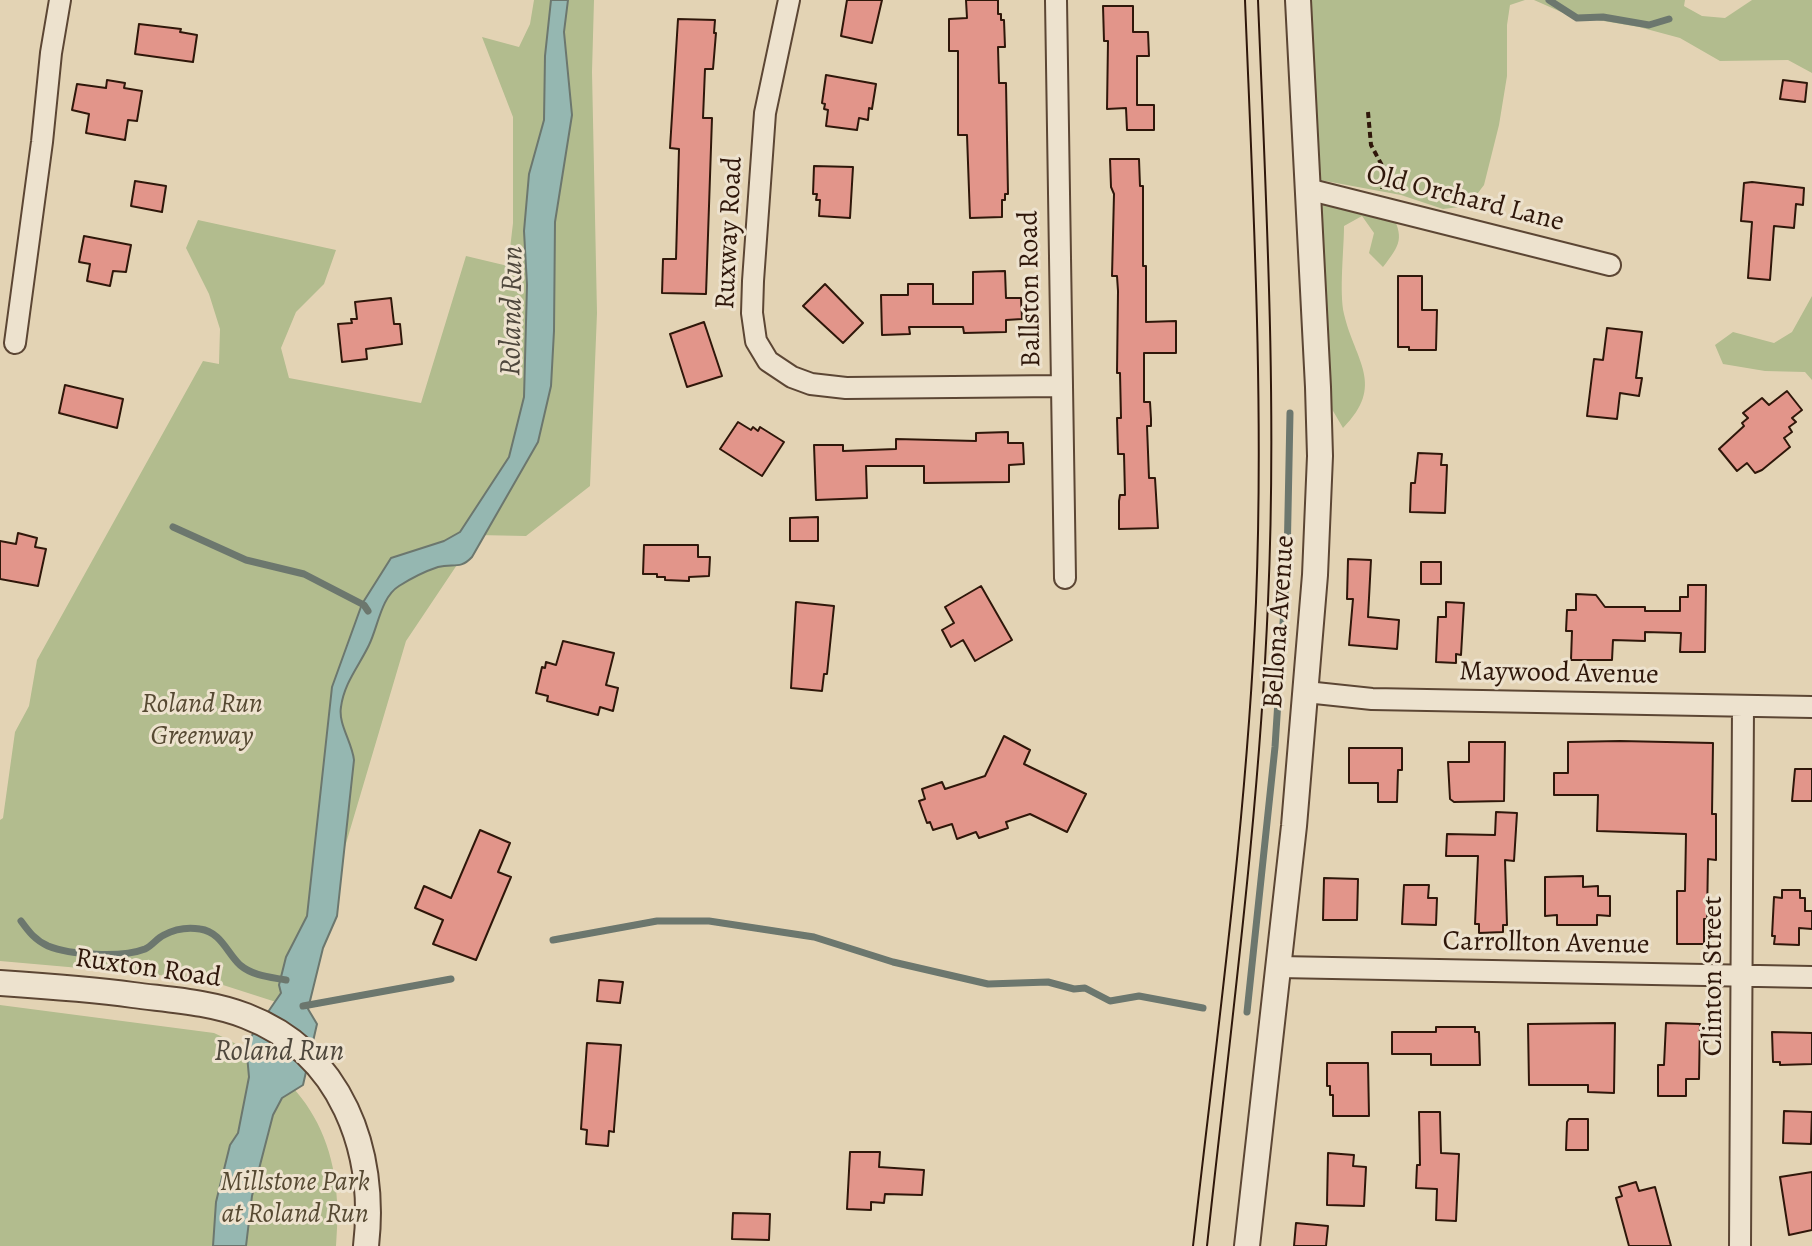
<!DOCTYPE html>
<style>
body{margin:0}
canvas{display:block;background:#e3d3b4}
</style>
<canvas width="1812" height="1246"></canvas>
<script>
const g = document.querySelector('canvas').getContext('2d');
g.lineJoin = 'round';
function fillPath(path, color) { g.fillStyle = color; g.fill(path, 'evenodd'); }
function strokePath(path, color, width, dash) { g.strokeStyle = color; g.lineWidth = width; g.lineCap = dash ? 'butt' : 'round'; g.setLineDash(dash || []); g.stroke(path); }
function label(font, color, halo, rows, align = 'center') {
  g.font = font + ' Alegreya,serif'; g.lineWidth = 6; g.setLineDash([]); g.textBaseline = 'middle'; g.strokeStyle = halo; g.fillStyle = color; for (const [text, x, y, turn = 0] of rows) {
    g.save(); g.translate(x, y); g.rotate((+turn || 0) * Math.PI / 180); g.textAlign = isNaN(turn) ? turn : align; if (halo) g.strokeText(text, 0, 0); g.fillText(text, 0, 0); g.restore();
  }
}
fillPath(new Path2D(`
 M534 0H594L592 72 597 313 590 486 526 536 477 535 406 641 296 1012 277 1000 276 1002 223 985 159 975 0 961V820L3 818 15 732 29 706 37 660 203 361 219 364 220 329 209 294 186 248 198 220 336 250 324 284 296 312 281 348 289 378 421 403 466 256 508 266 513 223V117L482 37 519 47 530 24Z
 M1310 0H1525L1510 5 1507 25V76L1499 125 1484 185 1468 206 1443 209 1401 195 1320 180Z
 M1534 0H1685L1684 6 1702 16 1725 18 1752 0H1812V73L1788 60 1720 61 1680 38 1639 27 1568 15Z
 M1329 200 1391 212C1404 238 1401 244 1383 267L1369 253 1374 233 1362 216 1344 226C1344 250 1339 292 1344 314 1355 361 1386 385 1343 428L1326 399 1311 203Z
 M1812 296V380L1805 372 1765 371 1723 364 1715 345 1733 332 1774 343 1792 332Z
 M0 1005 214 1033C308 1075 346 1143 336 1246H0Z`), '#b2bc8e');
const water = new Path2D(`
 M551 0H568L564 32 572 115 555 222 554 331 551 386 538 442 472 557C460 570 453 563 438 567 426 571 410 579 399 586 381 597 378 627 369 645 359 666 344 683 341 707 338 724 352 742 354 760L337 916 323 948 308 1009 317 1024 303 1085 282 1098 273 1115 252 1196 246 1246H213L216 1202 230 1145 238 1133 249 1077 246 1044 281 993 279 985 286 957 307 916 332 687 362 604 391 558 444 541 460 532 509 457 524 397 527 285 524 231 529 174 544 120 545 56Z`);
fillPath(water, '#95b7b1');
strokePath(water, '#6c776e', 2);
strokePath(new Path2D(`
 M1549 0 1577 18 1603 17 1649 25 1669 19
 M173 527 246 560 304 574 364 605 368 611
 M21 921C29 932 35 940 48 946 70 955 122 958 145 949 152 946 157 938 164 935 175 929 188 927 200 929 221 932 227 953 240 965 253 976 270 977 286 980
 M553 940 657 921H709L814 937 893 962 988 984 1048 982 1074 989 1085 988 1110 1001 1139 996 1203 1008
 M303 1006 451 979
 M1247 1012 1275 747 1287 562 1290 413`), '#6c776e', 7);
const building = new Path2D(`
 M847 0H882L872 43 841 36Z
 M966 0H998V14H1001V20H1004L1005 47H998L999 83H1006L1008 194H1005V200H1002V217L970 218 967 135H958V51H949V19L967 18Z
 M1103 6H1133V32H1148L1149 56H1137V105H1154V130H1127L1126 108 1107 109 1108 41H1104Z
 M678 19 715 20 714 33H716L713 69H705L703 118H712L706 294 662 293 663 259H676L679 149 670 148Z
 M139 24 181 29 180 32 197 35 193 62 135 54Z
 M826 75 876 84 872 109 869 108 868 120 859 118 857 130 826 126 828 110 824 109 825 104 822 103Z
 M107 80 125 83 124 88 142 91 137 121 128 120 125 140 86 133 89 114 72 110 77 84 106 88Z
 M1783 80 1807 83 1805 102 1780 99Z
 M1110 159H1139L1140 186H1143V266H1146V322L1176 321V353H1144V402H1150L1151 419V426H1147L1149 478H1155L1158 528 1119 529V501L1120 495H1125L1124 454H1118L1117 418H1121L1120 373H1117L1118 291 1117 276H1112L1114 194 1111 187Z
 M814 166 853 167 850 218 819 216 820 200H816L817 194H813Z
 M135 181 166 186 162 212 131 206Z
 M1752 182 1804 188 1803 205 1796 204 1794 228 1774 226 1770 280 1748 278 1752 222 1741 221 1744 183Z
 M84 236 131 245 126 272 113 271 110 286 87 281 90 264 79 262Z
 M1005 271 1006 298H1021L1022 319 1006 320V332L964 333 963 327H909L910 334 882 335 881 295H908V284H933V304H973V272Z
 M1398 276H1422V310H1437L1436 350H1409V347H1398Z
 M825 284 863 323 843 343 803 306Z
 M391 298 394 324H400L402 344 366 349 367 359 342 362 338 324 352 323 351 319H357L355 302Z
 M704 322 722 376 687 387 670 334Z
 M1607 328 1642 332 1636 378H1642L1639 396 1620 393 1617 419 1587 416 1594 359 1603 360Z
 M65 385 123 399 117 428 59 413Z
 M1787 391 1802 410 1792 418 1796 422 1789 427 1792 432 1784 438 1790 447 1762 470 1755 473 1747 463 1737 471 1719 449 1744 426 1742 423 1748 418 1743 413 1762 398 1769 405Z
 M738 422 751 430 753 427 758 431 760 427 784 442 762 476 720 449Z
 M1008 432V443H1023L1024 464 1009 465V482L924 483V466H866L867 498 816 500 814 445H843V451L896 449V439L976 441V433Z
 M1418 453 1442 454 1441 465H1447L1445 513 1410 512 1411 483H1415Z
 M818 517V541H790V518Z
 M18 533 37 538 35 547 46 549 38 586 0 579V541L16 544Z
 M644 545H698V557H710L709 576 689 577V581L665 580V577H657V574H643Z
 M1348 559 1371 560 1368 617 1399 620 1397 649 1349 645 1353 599H1347Z
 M1421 562H1441V584H1421Z
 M1688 585H1706L1705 652H1680L1681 633 1645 632V641L1613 640 1612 660H1571L1572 631H1566L1567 610H1576V594L1596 595 1605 607H1645V611H1680V597H1688Z
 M981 586 1012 640 975 661 963 640 951 647 942 630 954 623 945 607Z
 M796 602 834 606 827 674H824L822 691 791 688Z
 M1446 602 1464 603 1461 655 1456 654V663L1436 662 1438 617H1446Z
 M563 641 614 653 606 685 618 688 613 711 600 707 598 715 547 701 548 696 536 693 542 667 545 668 546 662 556 665Z
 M1004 736 1030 750 1024 764 1086 794 1067 832 1030 814 1006 822 1008 828 979 838 976 832 957 839 952 824 933 830 930 822 927 823 919 801 925 799 922 789 942 782 945 789 985 776Z
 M1620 741 1713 743 1712 814H1716V860L1708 859 1707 919H1704V944H1677V891H1685L1686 834 1597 831 1598 795H1554V773H1568V742Z
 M1469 742H1505L1504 801 1454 802 1450 799 1448 762H1469Z
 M1349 748H1402V770H1398L1397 802H1378V783H1349Z
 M1795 769H1812V801H1792Z
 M1496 812 1517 813 1514 861 1505 860 1507 925H1503V932L1479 933V924H1475L1478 856H1446L1447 834 1495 835Z
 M480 830 510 843 498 872 511 877 476 960 433 944 443 920 415 908 424 886 451 898Z
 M1583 876V887L1598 886V896H1610V916L1597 915V925H1557V915L1545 916V877Z
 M1324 878 1358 879 1357 920H1323Z
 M1404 885H1429L1428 898H1437L1436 925 1402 924Z
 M1782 890H1800V898H1805V911H1812V929L1799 928V945L1774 944 1775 936H1772L1774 897 1782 898Z
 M599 980 623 982 620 1003 597 1001Z
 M1615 1023 1614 1093 1588 1092V1085H1529L1528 1024Z
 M1666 1023 1700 1024 1699 1079H1686V1096H1658V1065H1664Z
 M1436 1027H1475V1032H1479L1480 1065H1431V1054H1392V1032H1436Z
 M1772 1032 1812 1033V1064L1780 1065V1062H1773Z
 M587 1043 621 1045 614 1129V1132L609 1131 608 1146 586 1144 587 1130 581 1129Z
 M1327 1063H1368L1369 1116H1333V1095H1330V1086H1327Z
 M1784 1111 1812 1112 1811 1144 1783 1143Z
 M1419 1112H1440L1441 1153 1459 1154 1456 1221 1436 1220 1437 1189 1416 1188 1417 1165H1420Z
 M1569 1119H1588V1150H1566L1567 1122Z
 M850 1152H880L879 1167 924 1170 922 1195 885 1194 884 1203 871 1202V1210L847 1209Z
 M1328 1153 1354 1155 1353 1166 1366 1167 1364 1206 1327 1205Z
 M1812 1172V1230L1789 1235 1780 1177Z
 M1636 1182 1639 1191 1655 1187 1671 1246H1629L1616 1198 1622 1196 1619 1187Z
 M733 1213 770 1214 769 1240 732 1239Z
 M1296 1223 1328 1226 1326 1246H1294Z`);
fillPath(building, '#e2958a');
strokePath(building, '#2f170a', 2);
const minor = new Path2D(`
 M789 0 765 113 753 281 752 313 756 341 768 361 792 377 811 384 846 388 1060 386
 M1056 0 1065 578
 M1307 189 1610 265
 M15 343 42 142 51 53 60 0
 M1306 692 1372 699 1812 707
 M1279 967 1812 977
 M1740 1246 1743 706`);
const tertiary = new Path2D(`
 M0 983C45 986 89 989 133 995 171 1000 210 1002 246 1016 342 1053 377 1151 366 1246
 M1247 1246 1294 826 1315 575 1320 456 1318 387 1298 0`);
strokePath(minor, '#5c4634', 24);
strokePath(tertiary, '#5c4634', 28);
strokePath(new Path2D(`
 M1368 112 1371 145 1385 171 1382 189`), '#2f170a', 4, [6, 4]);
strokePath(minor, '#ede2ce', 20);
strokePath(tertiary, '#ede2ce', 24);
strokePath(new Path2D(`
 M1193 1246C1217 1032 1247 818 1256 602 1264 401 1253 201 1245 0
 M1207 1246C1230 1032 1259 818 1268 602 1277 402 1266 201 1258 0`), '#2f170a', 2);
label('28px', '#2f170a', '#ede2ce', [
 ["Old Orchard Lane",1465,199,14],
 ["Ruxway Road",730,233,-87],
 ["Ballston Road",1031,289,-91],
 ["Bellona Avenue",1280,622,-86],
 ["Maywood Avenue",1559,674,1],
 ["Carrollton Avenue",1546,944,1],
 ["Ruxton Road",148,969,8],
 ["Clinton Street",1714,976,-90]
]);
label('italic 28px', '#564932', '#ede2ce', [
 ["Roland Run",202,705],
 ["Greenway",202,737],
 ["Millstone Park",295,1183],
 ["at Roland Run",295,1215]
]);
label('italic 30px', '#4e473c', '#ede2ce', [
 ["Roland Run",513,311,-89],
 ["Roland Run",279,1053]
]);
</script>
